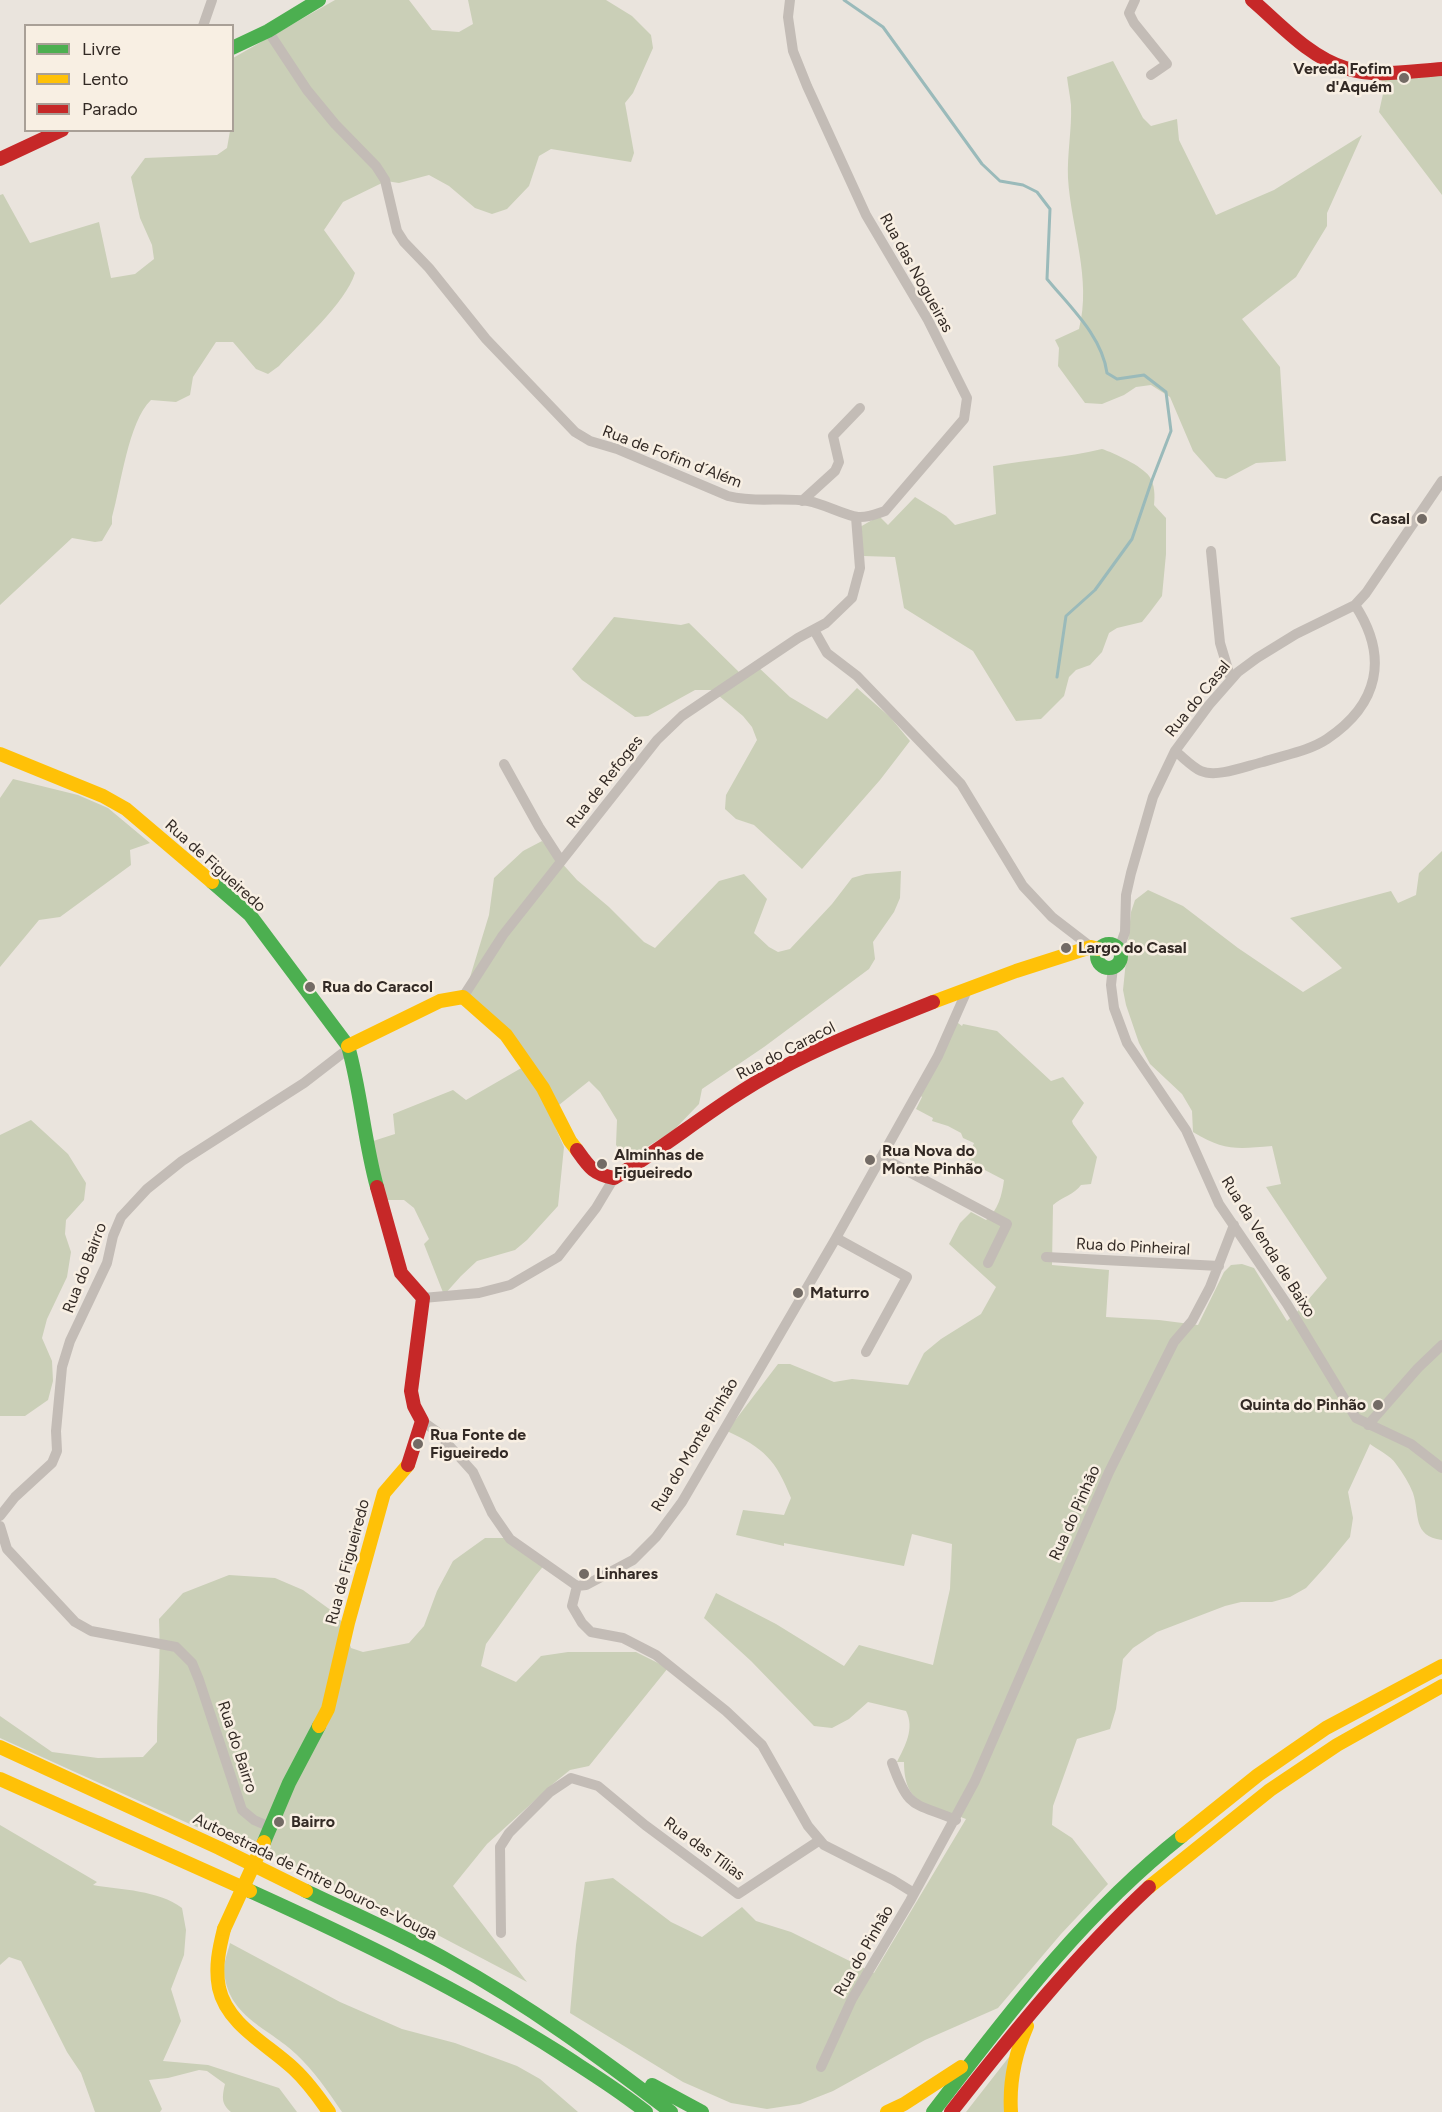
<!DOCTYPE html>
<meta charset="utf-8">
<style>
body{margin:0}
#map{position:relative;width:1442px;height:2112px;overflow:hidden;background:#eae4dd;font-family:Figtree,sans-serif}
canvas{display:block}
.legend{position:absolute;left:24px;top:24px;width:210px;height:108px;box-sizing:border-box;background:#f8efe3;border:2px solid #a9a097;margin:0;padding:8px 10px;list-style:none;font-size:18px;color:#332a25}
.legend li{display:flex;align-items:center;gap:12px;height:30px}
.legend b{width:30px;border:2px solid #a9a097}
</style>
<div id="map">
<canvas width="1442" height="2112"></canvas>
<ul class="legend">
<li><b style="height:8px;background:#4caf50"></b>Livre</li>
<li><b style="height:8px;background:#ffc107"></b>Lento</li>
<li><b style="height:8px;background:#c62828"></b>Parado</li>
</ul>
</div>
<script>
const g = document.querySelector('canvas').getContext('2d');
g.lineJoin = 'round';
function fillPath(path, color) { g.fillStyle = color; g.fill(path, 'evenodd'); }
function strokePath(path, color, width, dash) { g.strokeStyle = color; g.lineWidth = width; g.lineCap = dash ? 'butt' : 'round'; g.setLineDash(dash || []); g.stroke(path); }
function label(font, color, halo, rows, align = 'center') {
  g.font = font + ' Figtree,sans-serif'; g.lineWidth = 5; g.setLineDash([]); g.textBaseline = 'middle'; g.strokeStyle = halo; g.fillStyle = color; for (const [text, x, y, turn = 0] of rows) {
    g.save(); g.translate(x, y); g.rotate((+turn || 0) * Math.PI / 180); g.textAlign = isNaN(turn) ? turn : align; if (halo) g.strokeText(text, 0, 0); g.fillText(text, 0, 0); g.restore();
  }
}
fillPath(new Path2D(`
 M335 0H409L432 30 459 32 473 24 468 0H606L632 16 651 35 653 48 633 93 625 103 634 153 631 162 551 149 539 156 529 186 507 209 492 214 475 208 449 186 429 175 399 183 386 181 343 202 324 230 355 273C345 304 301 342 279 366L268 374 256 369 233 342H216L193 377 190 395 176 402 151 400C128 422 121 486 112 517V524L102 541 95 542 72 538 0 605V195L3 194 30 243 99 222 111 278 135 274 154 259 152 245 140 218 131 177 145 158 217 155 227 148 230 131 232 130 233 58Z
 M1113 61 1143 118 1151 126 1177 119 1179 140 1216 215 1274 190 1362 135 1327 213V226L1296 277 1242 319 1280 367 1286 461 1256 463 1226 479 1216 477 1193 451 1170 397 1151 385 1136 387 1124 395 1102 404 1085 403 1058 366 1059 348 1055 340 1079 329C1092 279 1071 228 1068 178 1067 154 1072 129 1071 105 1070 95 1068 86 1067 77Z
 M1442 75V195L1379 112 1383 94 1381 78Z
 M1102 449C1114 453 1142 466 1149 476 1155 484 1155 496 1154 505L1166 518V554L1162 596 1150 612 1142 622 1117 628 1109 633 1102 652 1090 665 1076 670 1069 677 1064 696 1041 719 1016 721 973 651 904 608 895 557 863 556 860 527 879 516 888 525 915 497 946 516 955 525 996 514 993 466C1030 459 1066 458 1102 449Z
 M614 617 681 625 689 623 741 674 757 666 790 697 827 719 857 688 890 717 910 741 880 780 802 869 754 825 736 819 725 809 726 795 757 740 752 727 743 716 712 690H695L648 716 635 717 582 680 572 669Z
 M13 779 78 795 108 808 150 843 130 850 131 865 60 917 39 920 0 967V798Z
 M542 841 577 880 609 907 644 942 655 948 719 881 744 874 767 899 754 933 769 947 778 952 790 949 832 904 852 878 866 874 901 871 900 898 894 912 873 942 875 959 869 969 764 1047 702 1089 699 1104 673 1131 627 1159 616 1145 617 1120 600 1092 589 1081 549 1113 564 1147 558 1206 527 1240 515 1250 477 1261 461 1276 444 1295 424 1244 429 1239 414 1208 404 1200H385L370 1142 395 1134 393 1114 453 1090 466 1100 530 1063 464 997 489 915 494 878 523 851Z
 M1442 851V1540C1412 1536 1420 1514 1413 1493 1409 1483 1403 1473 1396 1464 1391 1456 1378 1450 1370 1444L1348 1492 1353 1518 1350 1537 1326 1566 1306 1588 1290 1597 1272 1602H1241L1225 1606 1157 1632 1133 1648 1123 1659 1116 1709 1110 1729 1077 1739 1053 1806 1052 1825 1072 1838 1108 1884 1061 1934 998 2008 925 2040 833 2091 800 2104 767 2109 731 2103 683 2082 570 2013 576 1945 585 1882 613 1878 671 1922 702 1937 742 1907 756 1921 791 1932 874 1973 966 1819C932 1804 904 1809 904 1762H897C905 1746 915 1729 906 1711L868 1702 849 1719 832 1728 814 1726 751 1661 704 1618 716 1593 776 1624 844 1666 859 1645 933 1665 950 1589 952 1544 912 1534 904 1566 784 1543V1546L736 1535 743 1510 784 1515 791 1498C776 1460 764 1448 727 1431L778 1364H790L834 1382 852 1379 908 1385 924 1353 941 1339 981 1314 996 1287 949 1244 960 1223 971 1212 986 1220C998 1211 1002 1195 1004 1180L979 1167 968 1158 974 1143 963 1138 961 1133 948 1126 932 1121 933 1118 916 1109 922 1097 917 1093 954 1020 962 1026 963 1024 997 1031 1051 1081 1063 1077 1084 1103 1072 1121 1073 1124 1097 1157 1091 1184 1081 1185C1075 1194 1062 1197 1053 1205L1052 1265 1109 1270 1106 1317 1159 1320 1198 1325 1224 1272 1231 1265 1242 1264 1254 1268 1287 1321 1300 1309 1327 1278 1266 1187 1281 1184 1272 1146C1237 1149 1224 1151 1193 1132L1192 1111 1182 1094 1150 1064 1139 1043 1126 1005 1123 990 1131 912 1135 900 1148 890 1183 906 1238 948 1303 992 1342 968 1290 918 1391 891 1398 903 1416 895 1419 873Z
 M31 1120 68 1154 86 1183 84 1200 66 1220 65 1234 71 1252 67 1277 47 1319 42 1338 52 1361 53 1381 48 1400 25 1416H0V1135Z
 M485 1538H504L546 1563 536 1575 486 1644 481 1666 516 1682 541 1656 568 1652H636L668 1668 589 1766 570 1770 554 1783 487 1844 453 1886 527 1982 413 1922 280 1859 192 1825 0 1738V1716L52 1752 98 1758 143 1757 157 1742C157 1701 161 1660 159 1619L183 1593 229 1575 275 1578 303 1590 332 1611 343 1623 351 1648 363 1652 409 1643 424 1626 437 1591 453 1561Z
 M0 1825 97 1882 93 1885C122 1890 158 1890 182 1908L186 1930 184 1955 171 1989 181 2021 163 2061 208 2065 279 2088 297 2112H231C221 2104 222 2097 225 2084L207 2071 199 2070 168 2078 149 2080 162 2109 160 2112H95L81 2073 67 2052 21 1961 9 1957 0 1965Z
 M230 1943 340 2002 402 2029 455 2043 517 2066 540 2079 578 2112H342C328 2091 314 2071 296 2054 268 2027 227 2017 224 1970 224 1962 228 1951 230 1943Z
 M1009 2057 1007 2112H966Z`), '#cacfb7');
strokePath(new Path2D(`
 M844 0 883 27 982 164 1000 181 1023 185 1037 192 1050 209 1047 279C1070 307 1102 336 1107 373L1117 379 1144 375 1166 392 1171 431 1152 480 1132 539 1095 590 1066 616 1057 677`), '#9ababa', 3);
strokePath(new Path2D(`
 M1135 0 1129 13 1134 23 1167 64 1151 75
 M203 26 212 0
 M268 31 307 90 335 124 376 166 385 180 397 231 404 242 429 268 486 339 575 432 590 441 617 449 728 496C754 503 781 497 808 501 825 504 843 515 858 517 868 518 876 514 885 511L964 419 967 398 928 320 866 215 807 86 793 51 788 17 790 0
 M802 501 835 471 839 462 833 436 860 408
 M1211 551 1220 643 1231 679
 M814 630 827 653 857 676 961 784 1023 886 1052 917 1091 947
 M1175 751C1183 757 1192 767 1201 771 1217 778 1246 766 1263 762 1284 755 1309 751 1327 739 1379 704 1389 657 1355 605
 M504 764 539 827 561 861
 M1119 949 1125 932 1126 895 1131 873 1153 797 1175 751 1209 705 1238 672 1257 658 1296 634 1355 605 1366 593 1442 481
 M1113 967 1111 985 1114 1008 1127 1043 1186 1130 1219 1204 1287 1304 1356 1418 1411 1444 1442 1468
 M463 997 503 935 657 740 682 716 798 638 826 623 852 598 860 568 856 517
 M881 1157 1007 1224 988 1263
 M836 1238 907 1277 866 1352
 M1046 1257 1219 1266
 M423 1298 479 1293 510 1285 558 1257 596 1208 614 1178
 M422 1421 436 1431 473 1472 492 1513 510 1539 577 1586
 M1368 1425 1418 1368 1442 1345
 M0 1516 15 1497 52 1463 57 1451 56 1431 62 1367 70 1341 107 1263 113 1236 121 1217 147 1189 182 1161 304 1083 348 1049
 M0 1526 7 1549 75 1622 91 1631 176 1647 192 1663 199 1680 242 1810 254 1820 270 1827
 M577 1586 586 1585 633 1560 656 1537 682 1502 836 1238 938 1056 968 988
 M577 1586 572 1606 582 1623 591 1632 623 1638 656 1655 726 1711 762 1745 808 1826 824 1845 893 1880 914 1893
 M892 1763C909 1811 914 1802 956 1820
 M501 1933 500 1847 509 1833 550 1792 571 1778 598 1786 645 1825 738 1894 820 1840
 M821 2067 852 1999 910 1901 975 1781 1109 1472 1174 1342 1192 1321 1210 1287 1234 1225`), '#c3bcb6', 10);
strokePath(new Path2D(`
 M232 48 268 31 319 0
 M212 882 250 915 348 1046C361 1092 364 1140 377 1187
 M1097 956a12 12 0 1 1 24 0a12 12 0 1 1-24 0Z
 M264 1842 289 1783 319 1726
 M250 1891C356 1939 461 1990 560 2053 589 2072 619 2090 646 2112
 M306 1891C354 1914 403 1935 449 1961 528 2005 600 2057 671 2112
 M652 2085 702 2112
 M933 2112C1009 2013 1083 1914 1182 1836`), '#4caf50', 14);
strokePath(new Path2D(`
 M0 754 103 796 126 809 212 882
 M933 1002 1016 971 1091 947 1098 949
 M348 1046 440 1001 463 997 506 1035 543 1088 570 1141 577 1150
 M319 1726 328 1709 348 1623 384 1493 408 1465
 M0 1747 219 1848 306 1891
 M0 1779 250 1891
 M1182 1836 1258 1775 1326 1728 1442 1666
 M1149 1887 1270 1790 1337 1745 1442 1686
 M224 1929C219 1949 215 1967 219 1988 227 2025 269 2045 294 2069 308 2082 318 2096 329 2112
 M887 2112 904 2104 961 2067
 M1011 2112C1009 2082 1015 2054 1027 2026`), '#ffc107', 14);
strokePath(new Path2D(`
 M1252 0C1280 24 1309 57 1345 68 1376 78 1411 71 1442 69
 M0 159 62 130
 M577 1150C589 1167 593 1174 614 1178 670 1144 720 1101 778 1070 827 1043 881 1023 933 1002
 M377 1187 401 1273 423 1298 411 1391 414 1406 422 1421 408 1465
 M951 2112C1013 2033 1076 1955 1149 1887`), '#c62828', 14);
strokePath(new Path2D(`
 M224 1929 264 1842`), '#ffc107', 14);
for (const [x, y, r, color] of [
 [1404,78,6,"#736b65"],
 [1422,519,6,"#736b65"],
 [1066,948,6,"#736b65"],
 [310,987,6,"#736b65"],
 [870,1160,6,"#736b65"],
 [602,1164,6,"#736b65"],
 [798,1293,6,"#736b65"],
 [1378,1405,6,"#736b65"],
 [418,1444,6,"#736b65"],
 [584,1574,6,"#736b65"],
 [279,1822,6,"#736b65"]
]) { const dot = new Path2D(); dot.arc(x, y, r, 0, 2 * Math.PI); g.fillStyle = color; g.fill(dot); strokePath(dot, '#f8efe3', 2); }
label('bold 16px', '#332a25', '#f8efe3', [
 ["Vereda Fofim",1392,69,"right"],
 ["d'Aquém",1392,87,"right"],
 ["Casal",1410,519,"right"],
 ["Largo do Casal",1078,948],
 ["Rua do Caracol",322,987],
 ["Rua Nova do",882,1151],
 ["Monte Pinhão",882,1169],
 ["Alminhas de",614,1155],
 ["Figueiredo",614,1173],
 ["Maturro",810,1293],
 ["Quinta do Pinhão",1366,1405,"right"],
 ["Rua Fonte de",430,1435],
 ["Figueiredo",430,1453],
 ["Linhares",596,1574],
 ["Bairro",291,1822]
], 'left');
label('16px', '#332a25', '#f8efe3', [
 ["Rua das Nogueiras",916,273,61],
 ["Rua de Fofim d´Além",672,457,21],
 ["Rua do Casal",1198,699,-51],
 ["Rua de Refoges",605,782,-52],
 ["Rua de Figueiredo",215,866,42],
 ["Rua do Caracol",786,1051,-27],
 ["Rua do Pinheiral",1133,1247,3],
 ["Rua da Venda de Baixo",1268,1247,58],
 ["Rua do Bairro",85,1268,-69],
 ["Rua do Monte Pinhão",695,1445,-59],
 ["Rua do Pinhão",1075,1513,-66],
 ["Rua de Figueiredo",348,1562,-75],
 ["Rua do Bairro",237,1747,72],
 ["Rua das Tílias",704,1849,36],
 ["Autoestrada de Entre Douro-e-Vouga",315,1877,26],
 ["Rua do Pinhão",864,1951,-60]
]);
</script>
